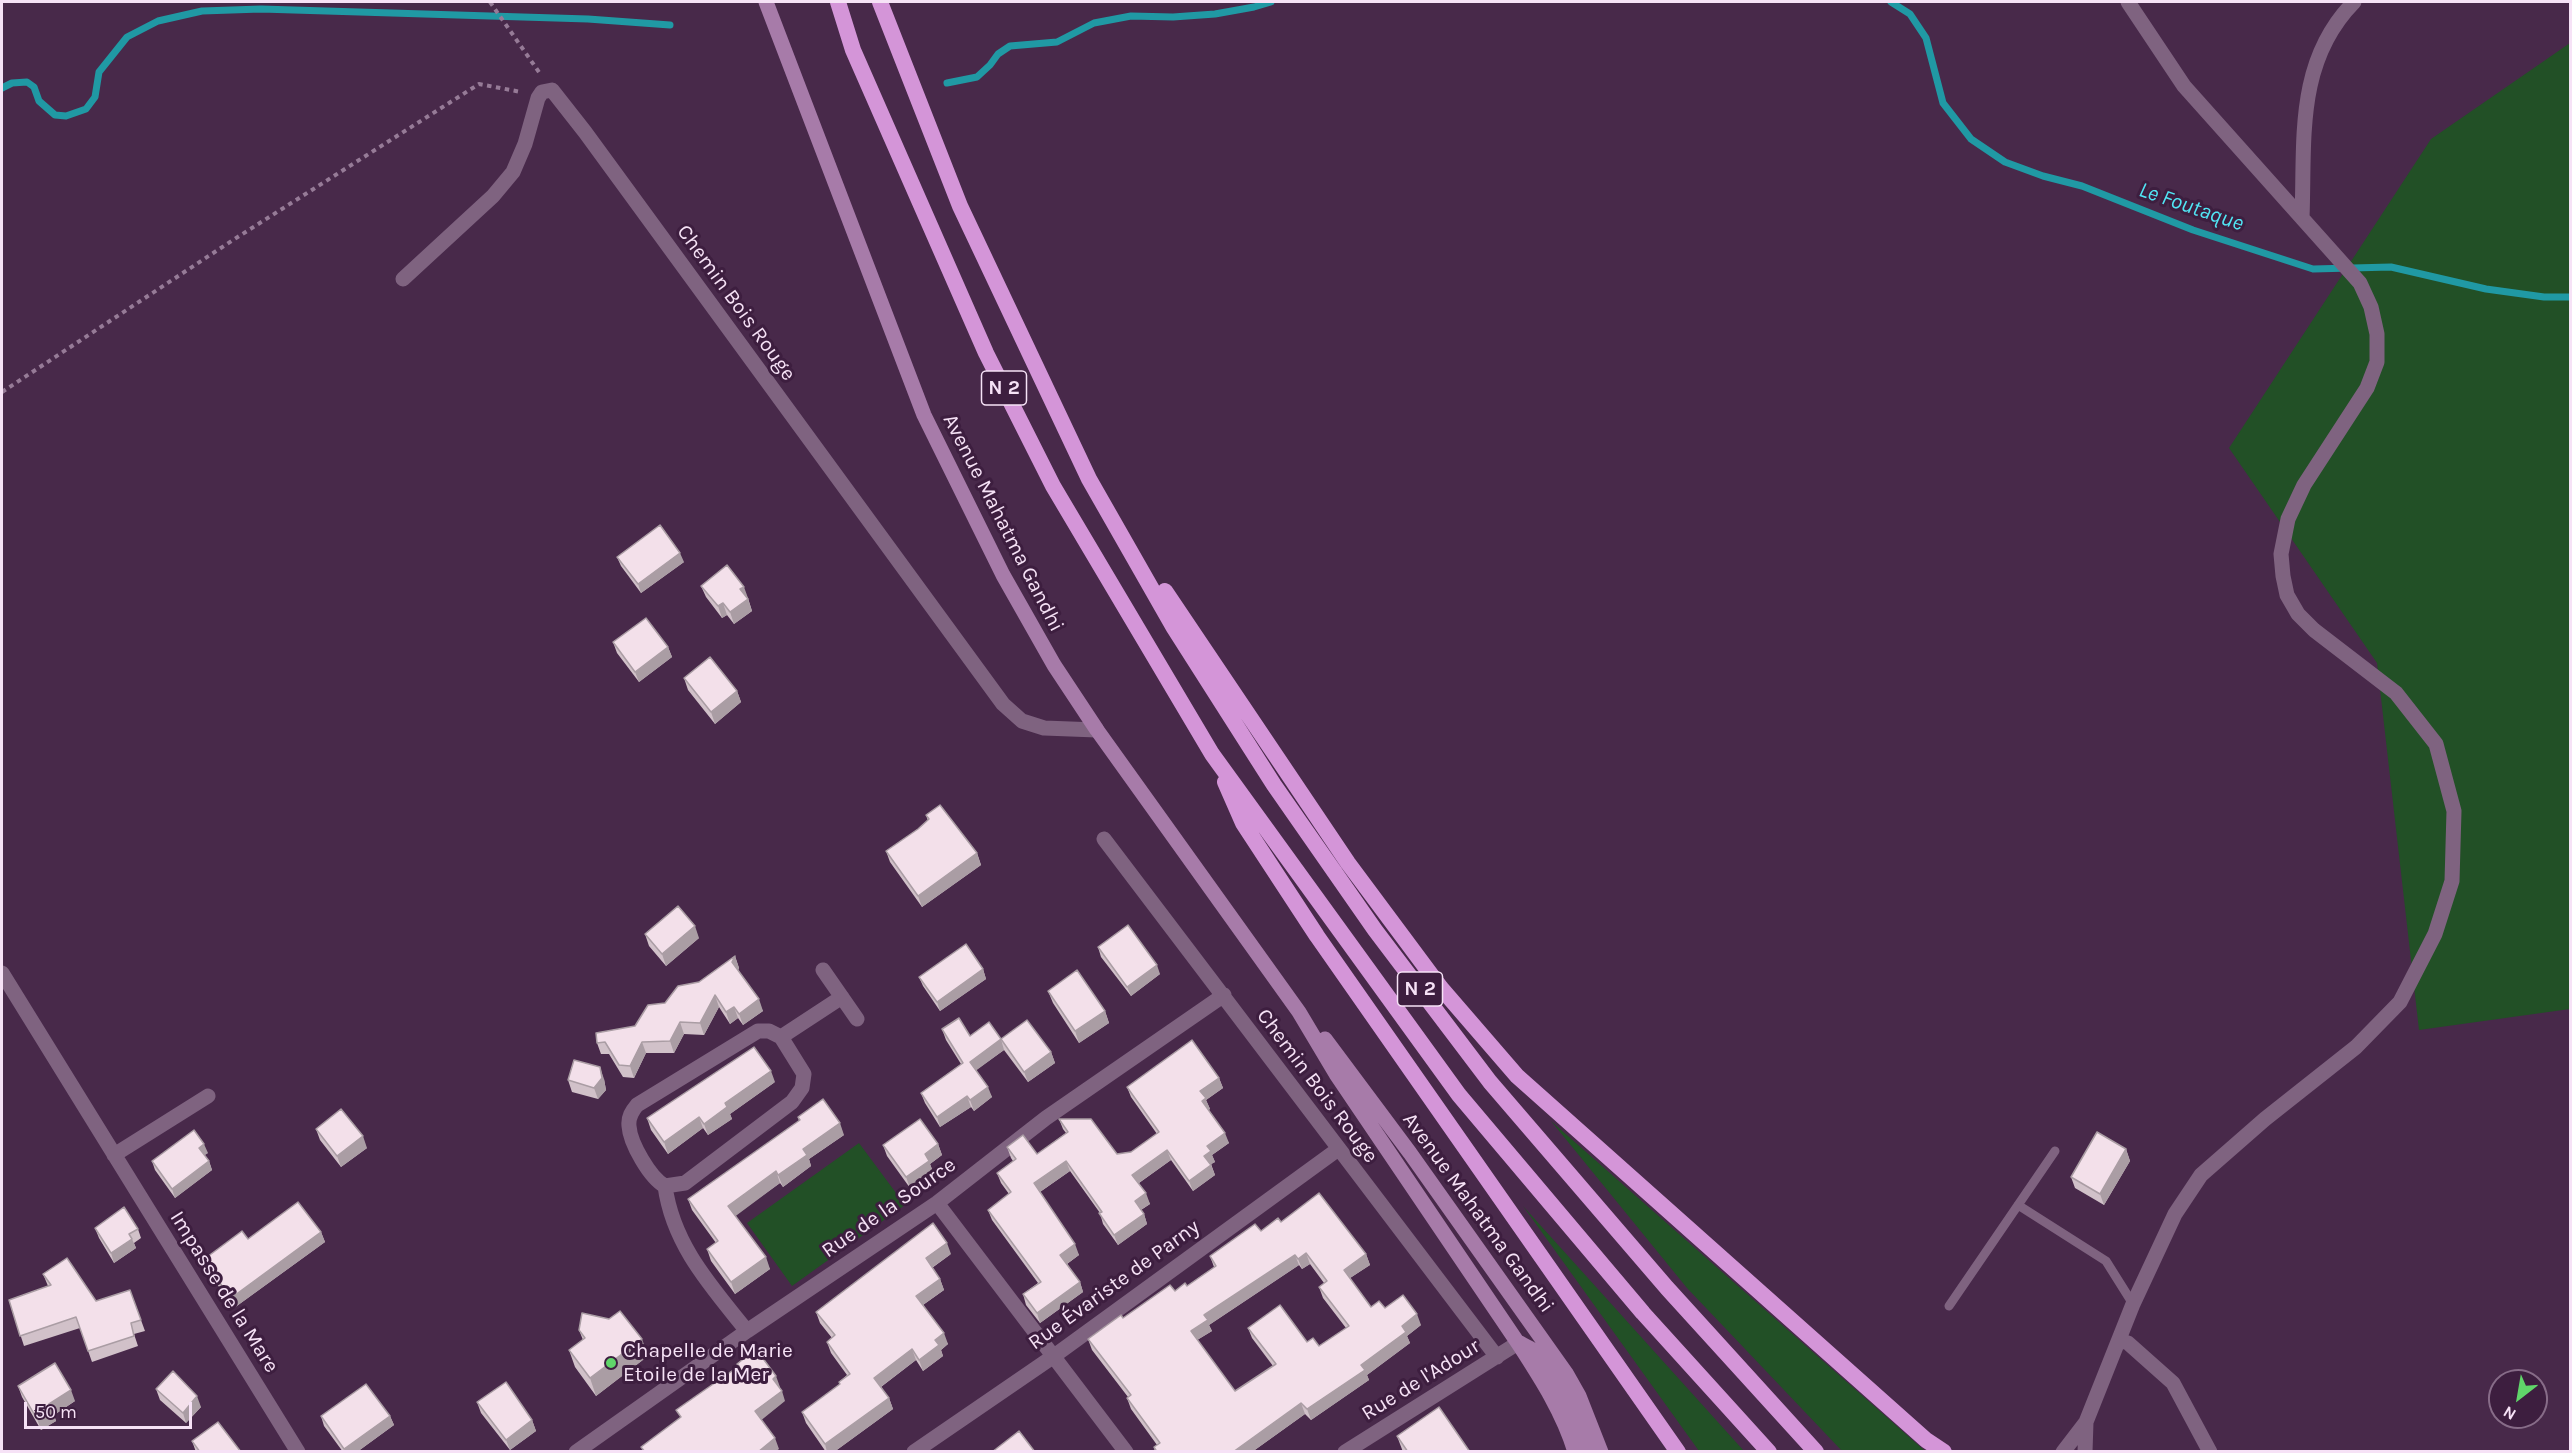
<!DOCTYPE html>
<meta charset="utf-8">
<style>
body{margin:0}
#map{position:relative;width:2572px;height:1453px;overflow:hidden;background:#48294a;font-family:Karla,sans-serif}
canvas{display:block}
.frame{position:absolute;inset:0;border:3px solid #f6e2f6;pointer-events:none}
.north{position:absolute;left:2488px;top:1369px;width:60px;height:60px;box-sizing:border-box;background:#3d1e3f;border:2px solid #876c88;border-radius:50%;rotate:211deg;font-size:16px;font-weight:700;line-height:24px;text-align:center;color:#f6e2f6}
.north::after{content:'';display:block;margin:auto;width:21px;height:27px;background:#60d56a;clip-path:polygon(50% 0,100% 100%,50% 72%,0 100%)}
.scale{position:absolute;left:24px;top:1402px;width:168px;height:27px;box-sizing:border-box;border:3px solid #f6e2f6;border-top:0;padding-left:8px;font-size:18px;line-height:21px;white-space:nowrap;color:#f6e2f6;-webkit-text-stroke:4px #3d1e3f;paint-order:stroke}
</style>
<div id="map">
<canvas width="2572" height="1453"></canvas>
<div class="frame"></div>
<div class="north">N</div>
<div class="scale">50 m</div>
</div>
<script>
const g = document.querySelector('canvas').getContext('2d');
g.lineJoin = 'round';
function fillPath(path, color) { g.fillStyle = color; g.fill(path, 'evenodd'); }
function strokePath(path, color, width, dash) { g.strokeStyle = color; g.lineWidth = width; g.lineCap = dash ? 'butt' : 'round'; g.setLineDash(dash || []); g.stroke(path); }
function label(font, color, halo, rows, align = 'center') {
  g.font = font + ' Karla,sans-serif'; g.lineWidth = 6; g.setLineDash([]); g.textBaseline = 'middle'; g.strokeStyle = halo; g.fillStyle = color; for (const [text, x, y, turn = 0] of rows) {
    g.save(); g.translate(x, y); g.rotate((+turn || 0) * Math.PI / 180); g.textAlign = isNaN(turn) ? turn : align; if (halo) g.strokeText(text, 0, 0); g.fillText(text, 0, 0); g.restore();
  }
}
fillPath(new Path2D(`
 M2570 43V1009L2419 1030 2377 663 2229 448 2431 139Z
 M1551 1121 1925 1451H1842L1687 1288Z
 M859 1143 905 1205 792 1286 747 1223Z
 M1523 1206 1744 1451H1699Z`), '#225026');
strokePath(new Path2D(`
 M1891 2 1910 14 1926 38 1943 103 1971 139 2005 162 2043 176 2082 186 2193 230 2313 269 2391 267 2486 289 2544 297H2570
 M947 83 977 77 990 65 998 54 1010 46 1057 42 1094 23 1131 16 1173 17 1215 14 1254 7 1271 2
 M2 88 12 83 27 82 34 87 39 101 55 115 66 116 86 109 95 97 99 72 127 37 158 21 202 11 261 9 588 19 670 25`), '#2099a4', 7);
strokePath(new Path2D(`
 M490 2 541 75
 M2 392 233 240 479 84 521 92`), '#967b97', 4, [4.5, 4.5]);
strokePath(new Path2D(`
 M2018 1205 2106 1261 2133 1304
 M1949 1306 2055 1151`), '#7f6380', 9);
strokePath(new Path2D(`
 M2302 218C2305 140 2295 62 2354 2
 M403 279 493 196 513 172 525 144 538 98 542 92 552 90 585 132 1003 704 1022 721 1044 728 1097 730
 M1104 839 1497 1357
 M823 970 857 1019
 M2 973 298 1452
 M781 1037 842 997
 M114 1155 208 1096
 M665 1186C650 1178 630 1143 629 1126 628 1117 632 1111 637 1105L758 1031H769L781 1037 804 1074 802 1088 792 1102 685 1183 665 1186C673 1245 711 1286 747 1331
 M937 1203 1126 1452
 M2119 1340 2128 1343 2173 1383 2210 1452
 M576 1452 747 1331 937 1203 1046 1118 1224 995
 M914 1452 1054 1356 1337 1150
 M1345 1452 1518 1343
 M2063 1452 2086 1422 2133 1304 2175 1214 2201 1175 2265 1119 2356 1047 2400 1002 2435 934 2452 881 2454 811 2436 744 2396 693 2314 630 2298 614 2287 595 2283 576 2281 554 2288 519 2304 485 2367 388 2377 362V334L2371 307 2360 283 2184 86 2128 2
 M2085 1452 2086 1422`), '#7f6380', 15);
strokePath(new Path2D(`
 M766 2 924 415 1003 575 1054 665 1097 730 1299 1012 1336 1074 1518 1343C1540 1377 1563 1412 1575 1452
 M1325 1039 1410 1153 1566 1373 1579 1396 1601 1452
 M1520 1343C1525 1346 1532 1349 1536 1352 1560 1371 1576 1425 1590 1452`), '#a77ba9', 15);
strokePath(new Path2D(`
 M838 2 853 50 986 353 1053 486 1212 754 1459 1095 1643 1313 1769 1452
 M880 2 960 206 1089 479 1174 628 1274 785 1375 930 1490 1082 1667 1288 1816 1452
 M1165 591 1348 863 1441 988 1517 1076 1926 1440 1944 1452
 M1225 782 1243 823 1317 936 1678 1452`), '#d495d8', 16);
fillPath(new Path2D(`
 M617 557 684 562 641 593 621 566Z
 M701 586 748 598 752 611 734 624 727 615 722 618 706 597Z
 M613 642 668 647 672 657 639 682 617 653Z
 M684 678 737 691 741 702 715 724 688 690Z
 M926 815 977 853 981 865 922 907 890 862 886 851 918 829 928 821Z
 M645 934 699 938 666 966 649 946Z
 M1098 947 1160 974 1131 996 1101 957Z
 M735 956 739 968 738 970 763 1011 743 1025 738 1018 730 1024 719 1007 704 1035 684 1034 674 1053H646L634 1078 623 1077 609 1054H601L597 1043 635 1026 665 1003 699 982Z
 M983 969 986 979 940 1011 923 986 919 977Z
 M1048 991 1105 1011 1109 1023 1079 1043 1053 1003Z
 M942 1029 970 1036 1001 1039 1051 1052 1055 1063 1028 1082 1004 1050 976 1070 992 1097 974 1111 971 1107 940 1127 925 1103 921 1093 961 1064 946 1040Z
 M1219 1078 1223 1088 1206 1100 1210 1109 1208 1110 1229 1143 1212 1155 1215 1162 1211 1164 1215 1175 1193 1191 1171 1160 1139 1183 1150 1204 1141 1210 1144 1214 1147 1224 1118 1245 1103 1224 1100 1213 1070 1171 1040 1192 1079 1255 1067 1264 1080 1282 1083 1292 1040 1323 1026 1305 1023 1294 1038 1283 992 1220 988 1210 1009 1194 1001 1183 997 1173 1013 1161 1011 1158 1007 1147 1037 1154 1066 1133 1063 1129 1059 1119 1117 1154 1131 1152 1157 1134 1131 1097 1127 1087Z
 M604 1079 606 1090 598 1099 572 1092 568 1080Z
 M775 1082 730 1114 732 1119 708 1135 703 1128 668 1154 651 1130 647 1118Z
 M798 1117 844 1135 809 1159 811 1166 783 1187 780 1183 735 1215 770 1269 735 1294 711 1261 707 1249 716 1243 692 1210 688 1199 799 1121Z
 M316 1129 367 1148 341 1167 320 1140Z
 M938 1144 942 1155 930 1164 933 1172 910 1188 887 1156 883 1145Z
 M2126 1149 2130 1161 2104 1205 2075 1188 2071 1177Z
 M208 1153 204 1155 209 1161 212 1170 175 1198 155 1170 152 1161Z
 M1281 1222 1366 1254 1370 1265 1350 1278 1371 1307 1385 1308 1421 1325 1407 1336 1410 1343 1367 1375 1369 1380 1311 1420 1305 1414 1252 1452H1155L1154 1447 1157 1445 1131 1409 1127 1398 1128 1397 1092 1350 1088 1339 1123 1318 1175 1291 1187 1286 1214 1267 1210 1256ZM1310 1264 1324 1283 1319 1287 1323 1298 1346 1328 1319 1346 1248 1328 1252 1338 1273 1366 1235 1391 1197 1340 1212 1331 1209 1325 1299 1265 1302 1269Z
 M95 1228 138 1229 141 1238 134 1243 136 1248 114 1263 99 1238Z
 M321 1232 325 1242 234 1308 207 1270 203 1260 248 1239Z
 M951 1254 932 1268 940 1279 944 1290 923 1305 948 1344 941 1350 943 1356 923 1371 916 1360 881 1387 889 1398 893 1409 834 1452H826L806 1423 802 1412 840 1385 839 1382 847 1375 831 1353 827 1342 832 1338 820 1323 816 1312Z
 M43 1274 96 1301 130 1290 145 1331 134 1334 138 1346 92 1362 80 1328 24 1346 9 1300 48 1286Z
 M579 1330 648 1356 596 1396 575 1367 569 1350 583 1340Z
 M18 1386 75 1401 54 1415 56 1421 41 1430 22 1397Z
 M156 1389 201 1407 186 1423 160 1400Z
 M477 1402 532 1420 536 1431 510 1450 481 1413Z
 M321 1416H390L394 1425 357 1452H343L324 1426Z
 M1397 1436 1470 1452H1403Z
 M192 1441 241 1452H196Z`), '#d1c1c9');
fillPath(new Path2D(`
 M680 553 684 562 641 593 638 584Z
 M744 587 748 598 745 601 740 589Z
 M748 599 752 611 734 624 730 612Z
 M723 603 727 615 722 618 718 606Z
 M668 647 672 657 639 682 635 672Z
 M737 691 741 702 715 724 711 712Z
 M977 853 981 865 922 907 918 896Z
 M695 926 699 938 666 966 662 954Z
 M735 956 739 968 737 973 732 962Z
 M1157 965 1160 974 1131 996 1127 987Z
 M983 969 986 979 940 1011 937 1002Z
 M715 995 719 1007 704 1035 700 1023Z
 M759 999 763 1011 743 1025 739 1014Z
 M734 1007 738 1018 730 1024 726 1012Z
 M1105 1011 1109 1023 1079 1043 1075 1031Z
 M680 1022 684 1034 674 1053 670 1041Z
 M1001 1039 1004 1050 974 1072 970 1062Z
 M642 1042 646 1053 634 1078 630 1066Z
 M1051 1052 1055 1063 1028 1082 1024 1072Z
 M600 1067 604 1079 606 1090 598 1099 594 1088Z
 M771 1071 775 1082 730 1114 732 1119 708 1135 704 1124 725 1103Z
 M1219 1078 1223 1088 1206 1100 1210 1109 1206 1112 1202 1101 1200 1091Z
 M988 1087 992 1097 974 1111 970 1100Z
 M967 1096 971 1107 940 1127 937 1117Z
 M699 1117 703 1128 668 1154 664 1142Z
 M840 1123 844 1135 809 1159 811 1166 783 1187 778 1175 803 1149Z
 M1225 1133 1229 1143 1212 1155 1215 1162 1208 1166 1204 1156 1207 1146Z
 M363 1136 367 1148 341 1167 337 1156Z
 M204 1144 208 1153 202 1157 199 1148Z
 M938 1144 942 1155 930 1164 933 1172 910 1188 906 1177 925 1154Z
 M2126 1149 2130 1161 2104 1205 2100 1194Z
 M1167 1150 1171 1160 1136 1185 1132 1175Z
 M209 1161 212 1170 175 1198 172 1189Z
 M1066 1161 1070 1171 1037 1194 1034 1183Z
 M1211 1165 1215 1175 1193 1191 1189 1181Z
 M776 1171 780 1183 733 1218 728 1206Z
 M1146 1193 1150 1204 1139 1211 1135 1201Z
 M1144 1214 1147 1224 1118 1245 1114 1235Z
 M321 1232 325 1242 234 1308 231 1298Z
 M132 1239 136 1248 114 1263 111 1253Z
 M947 1243 951 1254 930 1269 926 1258Z
 M1075 1244 1079 1255 1064 1266 1060 1255Z
 M1306 1253 1310 1264 1302 1269 1298 1259Z
 M1366 1254 1370 1265 1347 1280 1344 1270Z
 M1295 1255 1299 1265 1209 1325 1212 1331 1194 1342 1191 1331 1204 1315Z
 M766 1257 770 1269 735 1294 731 1282Z
 M940 1279 944 1290 920 1307 916 1296Z
 M1080 1282 1083 1292 1040 1323 1037 1313Z
 M1417 1314 1421 1325 1407 1336 1410 1343 1367 1375 1369 1380 1311 1420 1307 1409 1361 1365 1402 1326Z
 M944 1333 948 1344 941 1350 943 1356 923 1371 919 1360 935 1340Z
 M642 1339 648 1356 596 1396 590 1378Z
 M912 1349 916 1360 878 1389 874 1378Z
 M776 1376 780 1387 777 1389 773 1379Z
 M71 1390 75 1401 54 1415 56 1421 41 1430 37 1419 49 1404Z
 M782 1391 785 1401 759 1422 755 1411Z
 M197 1396 201 1407 186 1423 183 1413Z
 M889 1398 893 1409 834 1452H827L825 1444Z
 M1301 1403 1305 1414 1252 1452H1233Z
 M390 1416 394 1425 357 1452H345L344 1449Z
 M532 1420 536 1431 510 1450 506 1440Z
 M775 1438 779 1449 775 1452H757Z`), '#aa9da4');
const building = new Path2D(`
 M660 525 680 553 638 584 617 557Z
 M727 565 744 587 740 589 748 599 730 612 723 603 718 606 701 586Z
 M646 618 668 647 635 672 613 642Z
 M710 657 737 691 711 712 684 678Z
 M940 805 977 853 918 896 886 851 918 829 929 819 926 815Z
 M678 906 695 926 662 954 645 934Z
 M1128 925 1157 965 1127 987 1098 947Z
 M966 944 983 969 937 1002 919 977Z
 M735 956 732 962 759 999 739 1014 734 1007 726 1012 715 995 700 1023 680 1022 670 1041 642 1042 630 1066 619 1065 605 1042 597 1043 596 1033 635 1026 648 1005 665 1003 678 986 699 982Z
 M1077 970 1105 1011 1075 1031 1048 991Z
 M959 1018 970 1036 989 1022 1001 1039 1027 1020 1051 1052 1024 1072 1001 1039 970 1062 988 1087 970 1100 967 1096 937 1117 921 1093 963 1063 942 1029Z
 M1192 1040 1219 1078 1200 1091 1206 1098 1202 1101 1225 1133 1207 1146 1211 1151 1204 1156 1211 1165 1189 1181 1167 1150 1132 1175 1146 1193 1135 1201 1144 1214 1114 1235 1099 1213 1102 1212 1066 1161 1034 1183 1075 1244 1060 1255 1080 1282 1037 1313 1023 1294 1041 1282 988 1210 1011 1192 997 1173 1016 1159 1007 1147 1023 1135 1037 1154 1068 1132 1059 1119H1091L1117 1154 1131 1152 1159 1132 1127 1087Z
 M754 1047 771 1071 725 1103 727 1107 704 1124 699 1117 664 1142 647 1118Z
 M574 1060 600 1067 602 1078 594 1088 568 1080Z
 M823 1099 840 1123 803 1149 807 1155 778 1175 776 1171 728 1206 766 1257 731 1282 707 1249 718 1241 688 1199 800 1120 798 1117Z
 M341 1109 363 1136 337 1156 316 1129Z
 M920 1119 938 1144 925 1154 929 1161 906 1177 883 1145Z
 M194 1130 204 1144 199 1148 209 1161 172 1189 152 1161Z
 M2097 1132 2126 1149 2100 1194 2071 1177Z
 M1319 1193 1366 1254 1344 1270 1371 1307 1379 1301 1385 1308 1403 1295 1417 1314 1402 1326 1406 1332 1361 1365 1365 1370 1307 1409 1301 1403 1233 1452H1157L1154 1447 1160 1443 1127 1398 1131 1395 1088 1339 1121 1315 1123 1318 1170 1285 1175 1291 1185 1283 1187 1286 1216 1266 1210 1256 1255 1224 1261 1231 1278 1218 1281 1222ZM1306 1253 1327 1281 1319 1287 1349 1326 1319 1346 1313 1338 1307 1342 1280 1305 1248 1328 1276 1364 1235 1391 1191 1331 1208 1320 1204 1315 1295 1255 1298 1259Z
 M298 1202 321 1232 231 1298 203 1260 242 1231 248 1239Z
 M124 1207 138 1229 129 1234 132 1239 111 1253 95 1228Z
 M933 1223 947 1243 926 1258 940 1279 916 1296 944 1333 935 1340 939 1345 919 1360 912 1349 874 1378 889 1398 825 1444 802 1412 840 1384 839 1382 850 1374 827 1342 835 1335 816 1312Z
 M67 1258 96 1301 130 1290 141 1320 131 1323 134 1336 88 1351 76 1317 20 1336 9 1300 51 1285 43 1274Z
 M620 1311 642 1339 590 1378 569 1350 585 1338 579 1330 582 1313 609 1319Z
 M756 1349 776 1376 773 1379 782 1391 755 1411 775 1438 758 1452H645L641 1447 681 1417 676 1410 739 1366 737 1364Z
 M55 1363 71 1390 49 1404 52 1409 37 1419 18 1386Z
 M173 1371 197 1396 183 1413 156 1389Z
 M506 1382 532 1420 506 1440 477 1402Z
 M366 1384 390 1416 344 1449 321 1416Z
 M1439 1407 1470 1452H1408L1397 1436Z
 M218 1422 241 1452H200L192 1441Z
 M1019 1431 1035 1452H992Z`);
fillPath(building, '#f3e0ea');
strokePath(building, '#aa9da4', 1.5);
for (const [x, y, r, color] of [
 [611,1363,6,"#60d56a"]
]) { const dot = new Path2D(); dot.arc(x, y, r, 0, 2 * Math.PI); g.fillStyle = color; g.fill(dot); strokePath(dot, '#3d1e3f', 2); }
for (const [x, y, w] of [
 [1004,388,45],
 [1420,989,45]
]) { const box = new Path2D(); box.roundRect(x - w / 2, y - 17, w, 34, 4.5); g.fillStyle = '#3d1e3f'; g.fill(box); strokePath(box, '#f6e2f6', 1.5); }
label('bold 20px', '#f6e2f6', null, [
 ["N 2",1004,388],
 ["N 2",1420,989]
]);
label('21px', '#f6e2f6', '#3d1e3f', [
 ["Chemin Bois Rouge",736,303,54],
 ["Avenue Mahatma Gandhi",1003,523,63],
 ["Chemin Bois Rouge",1317,1086,53],
 ["Rue de la Source",889,1208,-35],
 ["Avenue Mahatma Gandhi",1478,1213,54],
 ["Rue Évariste de Parny",1114,1285,-36],
 ["Impasse de la Mare",224,1292,58],
 ["Rue de l'Adour",1421,1380,-32]
]);
label('21px', '#f6e2f6', '#3d1e3f', [
 ["Chapelle de Marie",623,1351],
 ["Etoile de la Mer",623,1375]
], 'left');
label('italic 22px', '#51e5f4', '#3d1e3f', [
 ["Le Foutaque",2191,207,19]
]);
</script>
